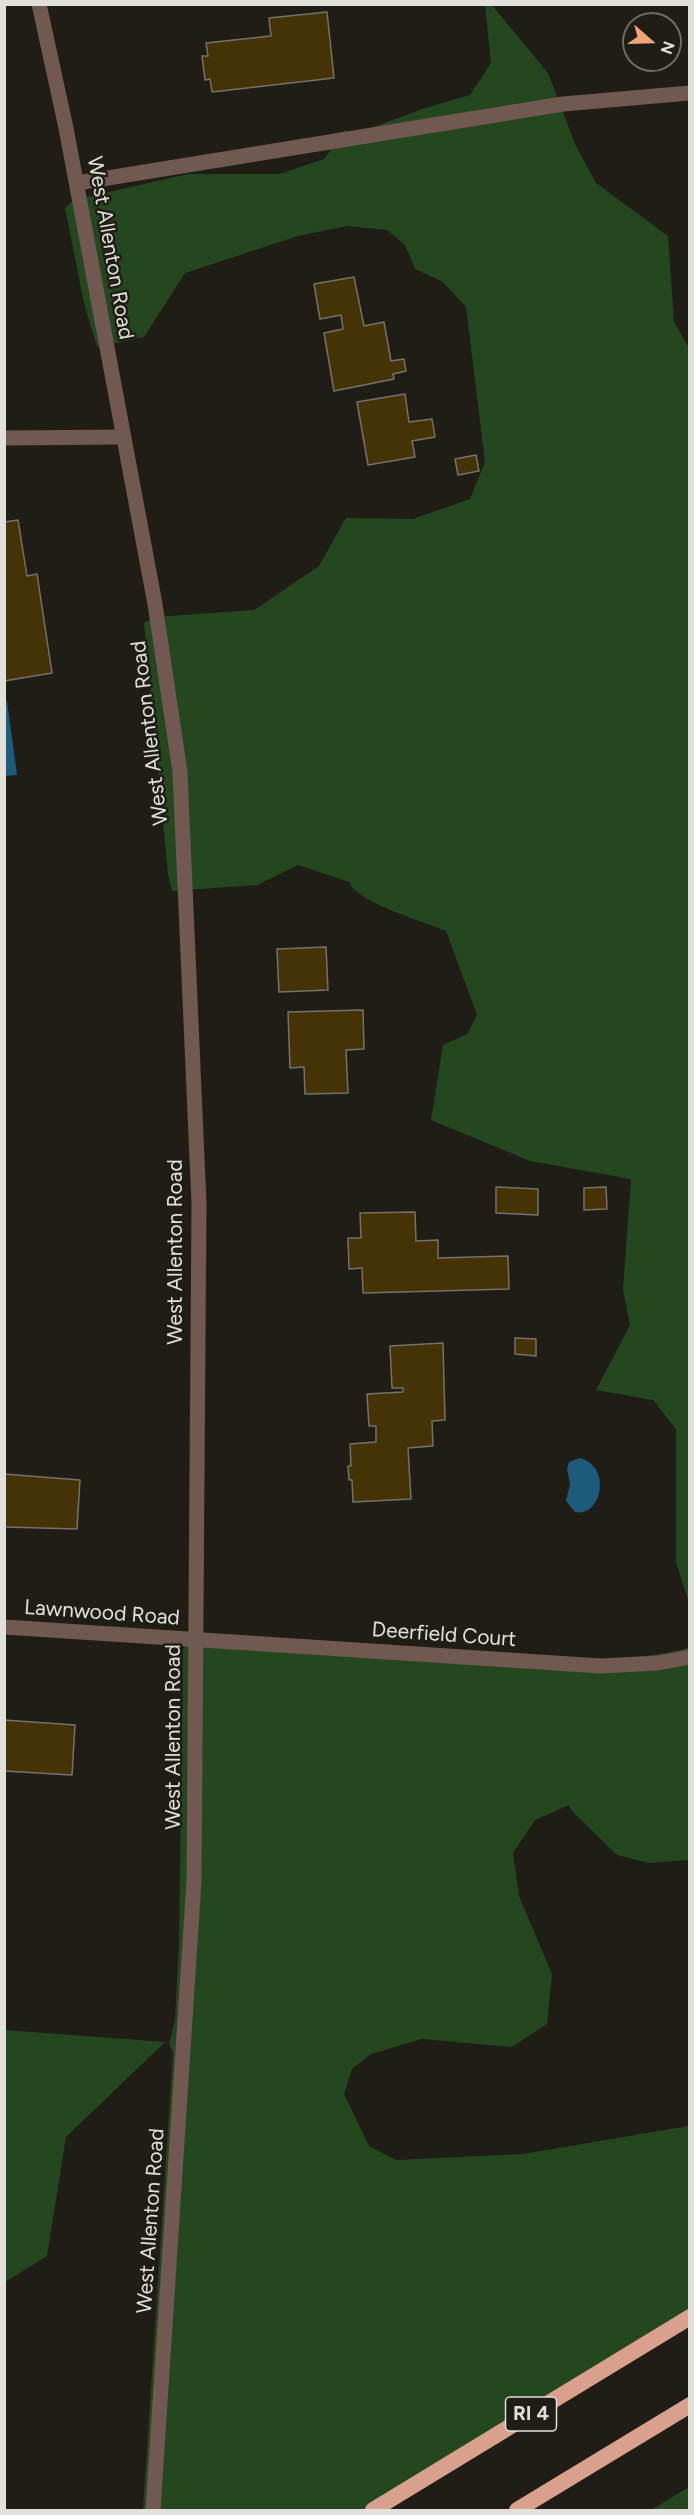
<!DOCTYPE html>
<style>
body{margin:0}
#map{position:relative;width:694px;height:2515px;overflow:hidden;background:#201d16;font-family:Figtree,sans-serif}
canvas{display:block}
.frame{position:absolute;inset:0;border:6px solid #e2e0db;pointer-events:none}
.north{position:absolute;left:622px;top:12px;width:60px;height:60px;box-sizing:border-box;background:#201d16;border:2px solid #6e6b65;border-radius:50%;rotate:110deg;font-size:16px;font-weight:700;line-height:24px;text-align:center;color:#e2e0db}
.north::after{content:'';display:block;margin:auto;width:21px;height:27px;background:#efa377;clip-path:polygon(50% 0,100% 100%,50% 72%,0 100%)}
</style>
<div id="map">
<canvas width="694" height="2515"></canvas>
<div class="frame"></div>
<div class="north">N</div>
</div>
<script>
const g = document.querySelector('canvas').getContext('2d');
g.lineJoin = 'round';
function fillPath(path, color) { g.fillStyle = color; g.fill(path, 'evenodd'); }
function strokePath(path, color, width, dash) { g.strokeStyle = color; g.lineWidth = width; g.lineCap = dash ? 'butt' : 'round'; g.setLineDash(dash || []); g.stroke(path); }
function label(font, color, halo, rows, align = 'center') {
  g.font = font + ' Figtree,sans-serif'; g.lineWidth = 5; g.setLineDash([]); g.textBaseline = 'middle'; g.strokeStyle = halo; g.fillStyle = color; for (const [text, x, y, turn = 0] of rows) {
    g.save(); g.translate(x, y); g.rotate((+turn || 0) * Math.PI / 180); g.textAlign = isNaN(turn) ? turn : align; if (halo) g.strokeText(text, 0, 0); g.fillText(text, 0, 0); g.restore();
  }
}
fillPath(new Path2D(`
 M491 4 548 73 575 144 596 183 668 236 674 322 690 350 689 1603 676 1562V1429L653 1400 596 1390 630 1325 623 1289 631 1179 530 1161 431 1120 443 1045 467 1034 477 1015 446 931C425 922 356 902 349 882L298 865 257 885 172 891 168 874 144 623 155 617 254 610 319 566 346 518 413 519 470 499 485 462 466 307 443 282 415 269 405 245 387 230 347 226 298 236 185 273 144 337 97 347 84 303 65 208 74 200 188 174H280L324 159 345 130 353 135 422 109 470 95 491 63 485 5Z
 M188 1635 576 1668 682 1650 689 1647V1860L649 1863 617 1855 572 1811 569 1805 535 1820 513 1853 519 1896 552 1974 547 2024 512 2047 422 2039 371 2054 352 2069 344 2094 369 2146 396 2160 523 2154 689 2126V2314L368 2510H143L173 2053 169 2044 175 2020 179 1944 183 1650Z
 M5 2030 165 2042 66 2137 47 2256 5 2282Z
 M689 2487V2510H651Z`), '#24471f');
fillPath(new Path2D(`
 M5 701H7L17 775 5 776Z
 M580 1458C613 1467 601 1518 575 1512L566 1501 570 1484 567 1469 569 1462Z`), '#1e5a79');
const building = new Path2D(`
 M327 12 334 78 212 92 210 79 205 80 202 56H208L206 43 271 36 269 18Z
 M354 277 364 326 384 322 391 361 404 359 406 371 393 374 394 379 334 391 324 333 343 329 341 315 320 319 314 284Z
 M405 394 409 422 432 419 435 437 412 441 415 457 368 465 357 402Z
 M476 455 479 471 458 475 455 459Z
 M18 520 27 576 37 574 52 673 4 681V522Z
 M326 947 328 990 279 992 277 949Z
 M363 1010 364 1049 346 1050 348 1093 305 1094 304 1067 290 1068 288 1012Z
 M496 1187 538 1189V1215L496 1213Z
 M606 1187 607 1209 584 1210V1188Z
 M415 1212 416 1241 438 1240V1258L508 1256 509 1289 363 1293 362 1268 349 1269 348 1238H361L360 1213Z
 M515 1338 536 1339V1356L515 1354Z
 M443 1343 445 1420 432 1421 433 1446 408 1448 411 1499 353 1502 352 1480H349L348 1466H351L350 1444 376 1442V1426H369L367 1394 403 1392V1388H392L390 1346Z
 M4 1474 80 1480 77 1529 4 1527Z
 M4 1720 75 1725 72 1775 4 1771Z`);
fillPath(building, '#453206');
strokePath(building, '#76726a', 1.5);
strokePath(new Path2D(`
 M77 183 563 104 690 93`), '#715850', 15);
strokePath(new Path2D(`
 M4 438 123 437
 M4 1627 601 1666 658 1663 690 1657`), '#715850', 15);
strokePath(new Path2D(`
 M39 4 66 128 155 604 180 772 199 1204 194 1881 153 2510`), '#715850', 15);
strokePath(new Path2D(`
 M373 2510 690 2317
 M517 2510 690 2405`), '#d8a08d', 16);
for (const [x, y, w] of [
 [531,2414,51]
]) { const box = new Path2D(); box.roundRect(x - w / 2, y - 17, w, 34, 4.5); g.fillStyle = '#201d16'; g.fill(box); strokePath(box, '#e2e0db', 1.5); }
label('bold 20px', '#e2e0db', null, [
 ["RI 4",531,2414]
]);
label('21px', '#e2e0db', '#201d16', [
 ["West Allenton Road",110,248,80],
 ["West Allenton Road",150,733,-97],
 ["West Allenton Road",176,1252,-90],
 ["Lawnwood Road",102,1613,4],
 ["Deerfield Court",444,1635,4],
 ["West Allenton Road",174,1737,-90],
 ["West Allenton Road",151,2221,-86]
]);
</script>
